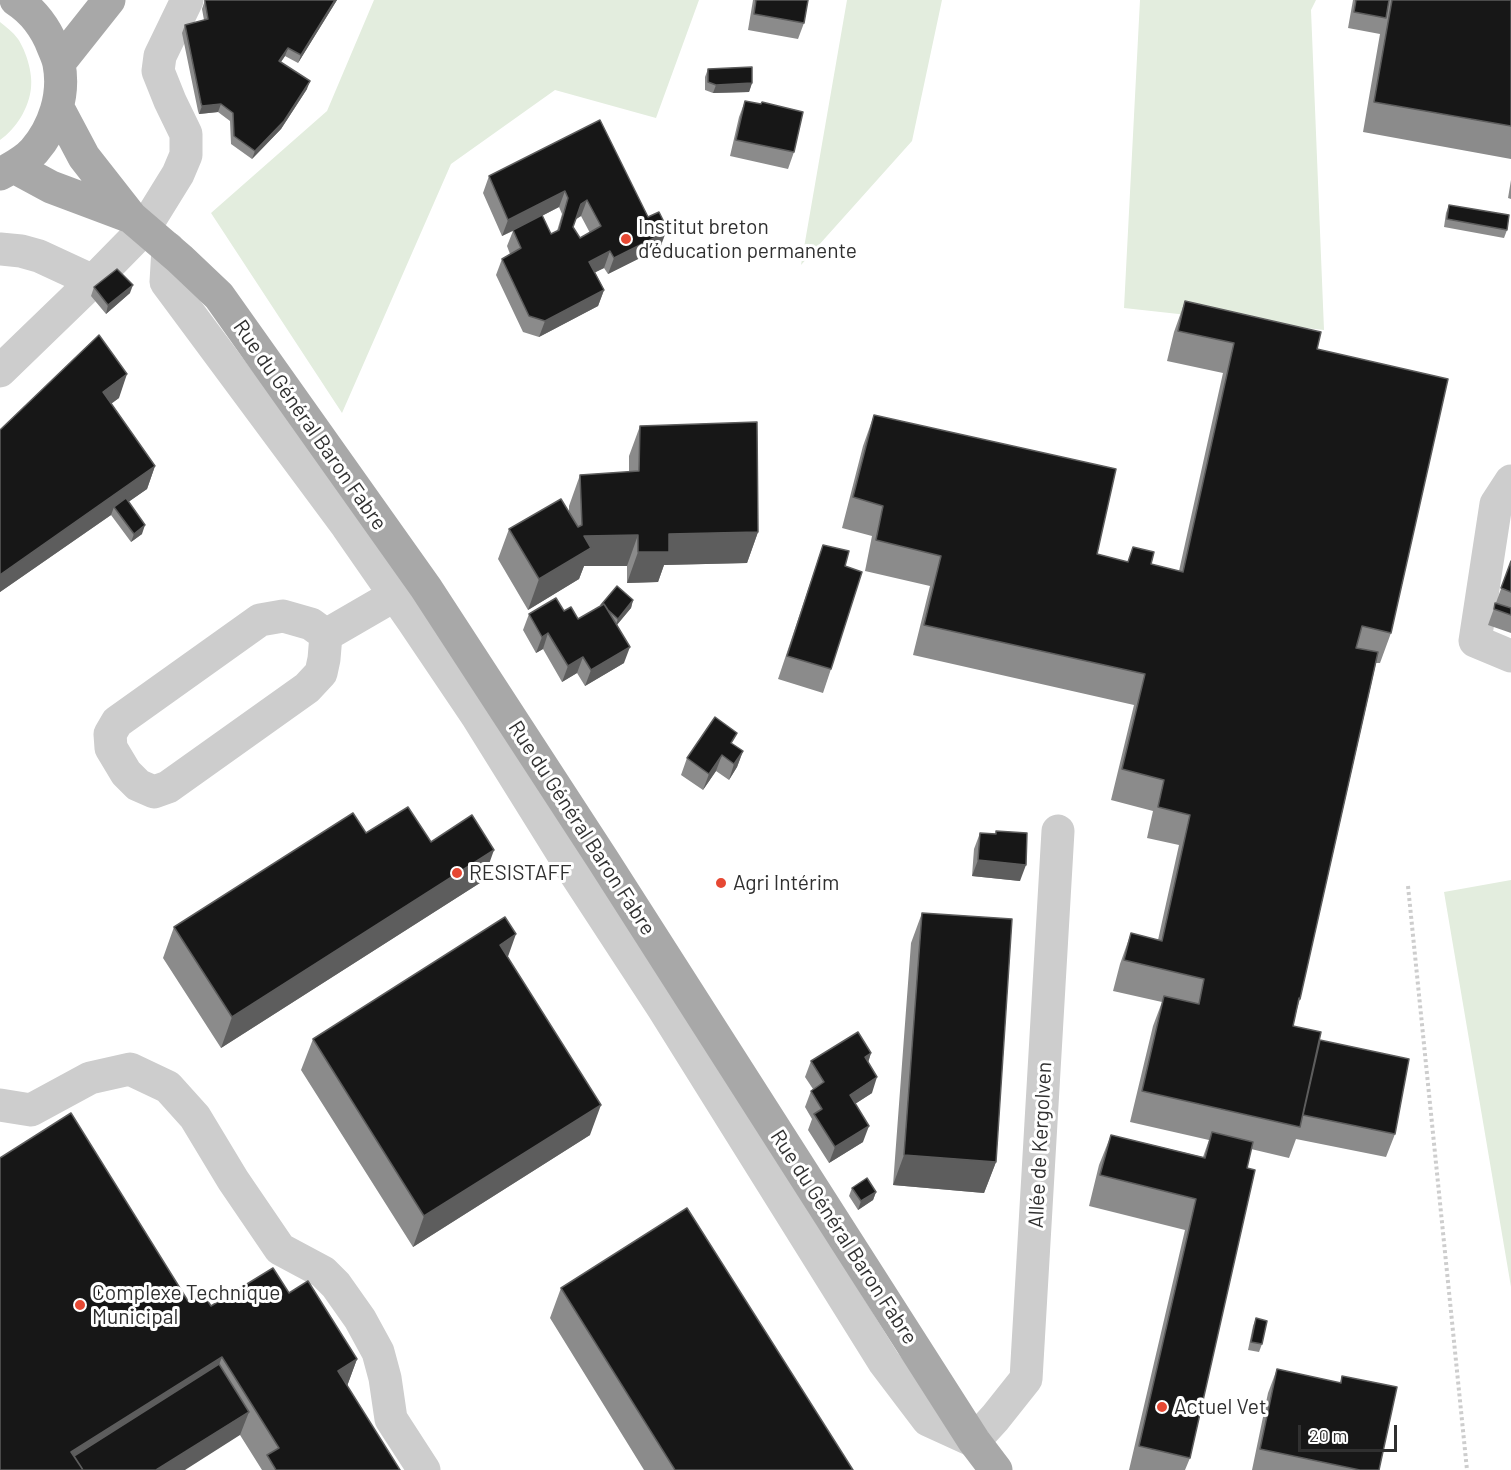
<!DOCTYPE html>
<meta charset="utf-8">
<style>
body{margin:0}
#map{position:relative;width:1511px;height:1470px;overflow:hidden;background:#fff;font-family:Barlow,sans-serif}
canvas{display:block}
.scale{position:absolute;left:1298px;top:1425px;width:99px;height:27px;box-sizing:border-box;border:3px solid #303030;border-top:0;padding-left:8px;font-size:18px;line-height:21px;white-space:nowrap;color:#303030;-webkit-text-stroke:4px #fff;paint-order:stroke}
</style>
<div id="map">
<canvas width="1511" height="1470"></canvas>
<div class="scale">20 m</div>
</div>
<script>
const g = document.querySelector('canvas').getContext('2d');
g.lineJoin = 'round';
function fillPath(path, color) { g.fillStyle = color; g.fill(path, 'evenodd'); }
function strokePath(path, color, width, dash) { g.strokeStyle = color; g.lineWidth = width; g.lineCap = dash ? 'butt' : 'round'; g.setLineDash(dash || []); g.stroke(path); }
function label(font, color, halo, rows, align = 'center') {
  g.font = font + ' Barlow,sans-serif'; g.lineWidth = 6; g.setLineDash([]); g.textBaseline = 'middle'; g.strokeStyle = halo; g.fillStyle = color; for (const [text, x, y, turn = 0] of rows) {
    g.save(); g.translate(x, y); g.rotate((+turn || 0) * Math.PI / 180); g.textAlign = isNaN(turn) ? turn : align; if (halo) g.strokeText(text, 0, 0); g.fillText(text, 0, 0); g.restore();
  }
}
fillPath(new Path2D(`
 M374 0H699L656 118 555 90 451 164 342 413 211 213 327 111Z
 M847 0H942L912 141 801 265Z
 M1140 0H1316L1311 10 1324 330 1124 308Z
 M0 22C6 27 13 32 18 39 26 51 33 73 31 88 29 108 16 129 0 140Z
 M1511 880V1287L1444 892Z`), '#e3edde');
strokePath(new Path2D(`
 M1408 886 1467 1470`), '#cdcdcd', 4, [3, 3]);
strokePath(new Path2D(`
 M168 248 166 282 347 526 413 621 477 716 571 867 663 1008 884 1362 928 1420 974 1441 995 1418 1026 1379 1058 831
 M0 249 21 251 39 256 93 281
 M0 371 93 281 144 229 178 174 186 155V134L170 101 158 71 160 56 187 0
 M1511 481 1496 504 1475 641 1511 656
 M326 635 324 659 321 673 307 688 168 787 154 792 138 785 126 773 111 748 110 734 117 722 260 620 283 616 311 624 326 635 395 595
 M0 1105 31 1110 90 1078 130 1069 168 1087 195 1117 233 1180 280 1249 323 1272 336 1285 360 1319 378 1352 385 1378 391 1419 424 1470`), '#cdcdcd', 33);
strokePath(new Path2D(`
 M59 63 109 0
 M58 108 84 157 131 217 180 259 219 296 426 588 603 860 974 1441 996 1470
 M14 167 51 187 131 217
 M0 174C12 168 25 161 34 151 54 128 65 95 59 64 58 58 55 52 53 47 46 29 33 11 16 0`), '#a8a8a8', 33);
fillPath(new Path2D(`
 M205 0H337L298 63 285 56 281 62 307 89 281 129 252 159 231 144 230 121 218 112 199 114 198 111 182 33 185 25 204 20 202 9Z
 M753 0H808L804 23 798 39 748 30Z
 M1353 0H1511V159L1363 132 1380 34 1348 28Z
 M708 69 752 83 749 92 713 93 705 90V77Z
 M745 101 794 152 788 169 730 156 739 117Z
 M600 120 660 248 608 274 604 268 595 272 604 290 598 306 539 337 523 332 496 275 502 259 510 254 507 246 513 231 502 236 483 193 489 176ZM559 207 562 214 557 231 551 234 542 216ZM581 216 590 233 580 238 573 227 575 219Z
 M1511 180V199L1508 198Z
 M1449 205 1507 230 1504 238 1444 227 1446 213Z
 M94 287 130 293 106 314 91 296Z
 M1185 301 1317 349 1391 633 1380 663H1376L1300 999 1297 1009 1293 1026 1320 1040 1395 1134 1386 1157 1296 1139 1289 1158 1251 1149 1247 1168 1190 1458 1185 1470H1129L1185 1230 1089 1206 1099 1165 1111 1135 1203 1157 1209 1140 1130 1122 1153 1026 1162 1002 1113 991 1120 964 1131 933 1158 940 1179 845 1147 838 1153 811 1111 800 1134 705 913 655 930 586 865 571 872 536 842 528 863 446 874 415 1097 554 1128 562 1133 547 1151 564 1179 571 1223 373 1167 361 1174 332Z
 M119 398 111 403 155 466 147 489 128 502 142 534 131 542 111 515 0 592V430Z
 M640 426 758 532 747 563 664 565 658 582 627 583V566H584L579 579 528 610 498 559 509 529 569 512V506L580 475 629 472V456Z
 M823 545 845 566 831 669 823 693 778 679Z
 M1511 561V633L1488 625Z
 M633 600 631 608 617 625 624 663 585 686 577 673 562 682 543 649 536 653 523 630 529 614 564 611 578 619Z
 M733 745 743 751 737 767 729 780 716 771 703 790 681 775 687 758Z
 M996 831 1020 881 972 876 974 849 980 833 996 834Z
 M366 833 431 842 483 881 221 1048 163 958 174 927Z
 M922 913 996 1162 984 1193 893 1185 911 943Z
 M508 957 590 1135 413 1247 301 1070 313 1039Z
 M871 1053 868 1062 872 1093 855 1104 863 1142 829 1163 808 1130 812 1119 805 1107 811 1091 813 1089 805 1077 811 1061Z
 M852 1188 876 1192 873 1200 858 1210 849 1196Z
 M561 1288 853 1470H644L550 1318Z
 M289 1293 357 1359 347 1386 400 1470H262L240 1435 188 1301 211 1306Z
 M1256 1318 1262 1344 1259 1352 1248 1350 1253 1326Z
 M1277 1369 1340 1383 1342 1376 1379 1470H1252L1268 1393Z`), '#8b8b8b');
fillPath(new Path2D(`
 M335 0H337L298 63 301 55Z
 M288 48 285 56 276 69 279 61Z
 M310 81 307 89 281 129 252 159 255 151Z
 M752 83 749 92 713 93 716 85Z
 M221 104 218 112 199 114 202 106Z
 M565 191 559 207 502 236 508 220Z
 M587 200 581 216 575 220 581 204Z
 M666 232 660 248 608 274 614 258Z
 M610 251 604 268 584 278 589 262Z
 M133 285 130 293 106 314 108 305Z
 M604 290 598 306 539 337 545 321Z
 M127 374 119 398 95 416 103 392Z
 M155 466 147 489 117 510 114 507 111 515 0 592V575Z
 M145 525 142 534 131 542 134 534Z
 M758 532 747 563 664 565 658 582 627 583 638 552 669 534Z
 M638 535 627 566H584L579 579 528 610 539 579 584 536Z
 M633 600 631 608 615 627 618 619Z
 M548 633 543 649 536 653 542 637Z
 M630 647 624 663 585 686 591 670Z
 M583 657 577 673 562 682 568 666Z
 M743 751 737 767 729 780 734 764Z
 M722 755 716 771 703 790 709 774Z
 M494 850 483 881 221 1048 232 1017Z
 M978 860 1026 865 1020 881 972 876Z
 M516 934 505 965 500 945Z
 M871 1053 866 1069 865 1057Z
 M877 1077 872 1093 844 1111 850 1095Z
 M601 1105 590 1135 413 1247 424 1216Z
 M869 1126 863 1142 829 1163 835 1147Z
 M904 1155 996 1162 984 1193 893 1185Z
 M876 1192 873 1200 858 1210 861 1201Z
 M222 1357 210 1388 81 1470 71 1452Z
 M357 1359 346 1389 338 1371Z
 M249 1412 240 1435 185 1470H156Z`), '#5d5d5d');
const building = new Path2D(`
 M205 0H335L301 55 288 48 279 61 310 81 284 121 255 151 234 136 233 113 221 104 202 106 201 103 185 25 208 19 205 1Z
 M756 0H808L804 23 754 14Z
 M1356 0H1389L1386 18 1354 12Z
 M1392 0H1511V126L1374 102Z
 M752 67V83L716 85 708 82V69Z
 M745 101 761 104 762 102 803 112 794 152 736 140Z
 M600 120 648 217 659 212 667 228 666 232 614 258 610 251 589 262 604 290 545 321 529 316 502 259 521 248 513 230 542 215 551 234 559 230 568 198 565 191 508 220 489 176ZM587 200 601 226 580 238 573 227 581 204Z
 M1449 205 1509 215 1507 230 1447 219Z
 M117 269 133 285 108 305 94 287Z
 M1185 301 1321 332 1317 349 1448 379 1391 633 1362 626 1356 648 1378 652 1300 999 1299 998 1293 1026 1321 1032 1300 1127 1142 1091 1164 996 1199 1004 1204 979 1124 960 1131 933 1162 941 1190 815 1158 807 1164 780 1122 769 1145 674 924 625 941 556 876 540 883 506 853 497 874 415 1116 469 1097 554 1128 562 1133 547 1154 552 1151 564 1183 572 1234 343 1178 331Z
 M99 335 127 374 103 392 155 466 0 575V430Z
 M757 422 758 532 669 534V552H638V535L584 536 591 548 539 579 509 529 561 499 578 527 582 525 580 475 639 471 640 426Z
 M126 498 145 525 134 534 114 507Z
 M823 545 849 551 845 566 862 572 831 669 787 656Z
 M1511 561V592L1501 588Z
 M617 586 633 600 618 619 608 610 604 604 601 605Z
 M556 598 564 611 571 607 578 619 604 604 630 647 591 670 583 657 568 666 548 633 542 637 529 614Z
 M1495 603 1511 608V615L1494 609Z
 M715 717 737 733 731 743 743 751 734 764 722 755 709 774 687 758Z
 M408 807 431 842 472 815 494 850 232 1017 174 927 353 813 366 833Z
 M996 831 1027 833 1026 865 978 860 980 833 996 834Z
 M922 913 1012 919 996 1162 904 1155Z
 M505 917 516 934 500 945 601 1105 424 1216 313 1039Z
 M858 1032 871 1053 865 1057 877 1077 850 1095 869 1126 835 1147 814 1114 822 1109 811 1091 824 1082 811 1061Z
 M1320 1040 1409 1059 1395 1134 1303 1115Z
 M71 1113 188 1301 202 1292 211 1306 273 1268 289 1293 308 1281 357 1359 338 1371 400 1470H276L267 1455 279 1448 222 1357 71 1452 83 1470H0V1158Z
 M1212 1132 1253 1142 1247 1168 1255 1170 1190 1458 1139 1446 1196 1199 1100 1175 1111 1135 1205 1158Z
 M867 1178 876 1192 861 1201 852 1188Z
 M687 1208 853 1470H675L561 1288Z
 M1256 1318 1267 1321 1262 1344 1251 1342Z
 M219 1364 249 1412 156 1470H83L74 1456Z
 M1277 1369 1341 1383 1342 1376 1397 1387 1379 1470H1360L1260 1449Z`);
fillPath(building, '#171717');
strokePath(building, '#5d5d5d', 1.5);
for (const [x, y, r, color] of [
 [626,239,6,"#e64833"],
 [457,873,6,"#e64833"],
 [721,883,6,"#e64833"],
 [80,1305,6,"#e64833"],
 [1162,1407,6,"#e64833"]
]) { const dot = new Path2D(); dot.arc(x, y, r, 0, 2 * Math.PI); g.fillStyle = color; g.fill(dot); strokePath(dot, '#fff', 2); }
label('21px', '#303030', '#fff', [
 ["Institut breton",638,227],
 ["d’éducation permanente",638,251],
 ["RESISTAFF",469,873],
 ["Agri Intérim",733,883],
 ["Complexe Technique",92,1293],
 ["Municipal",92,1317],
 ["Actuel Vet",1174,1407]
], 'left');
label('21px', '#303030', '#fff', [
 ["Rue du Général Baron Fabre",310,425,55],
 ["Rue du Général Baron Fabre",582,828,57],
 ["Allée de Kergolven",1040,1145,-87],
 ["Rue du Général Baron Fabre",844,1237,57]
]);
</script>
